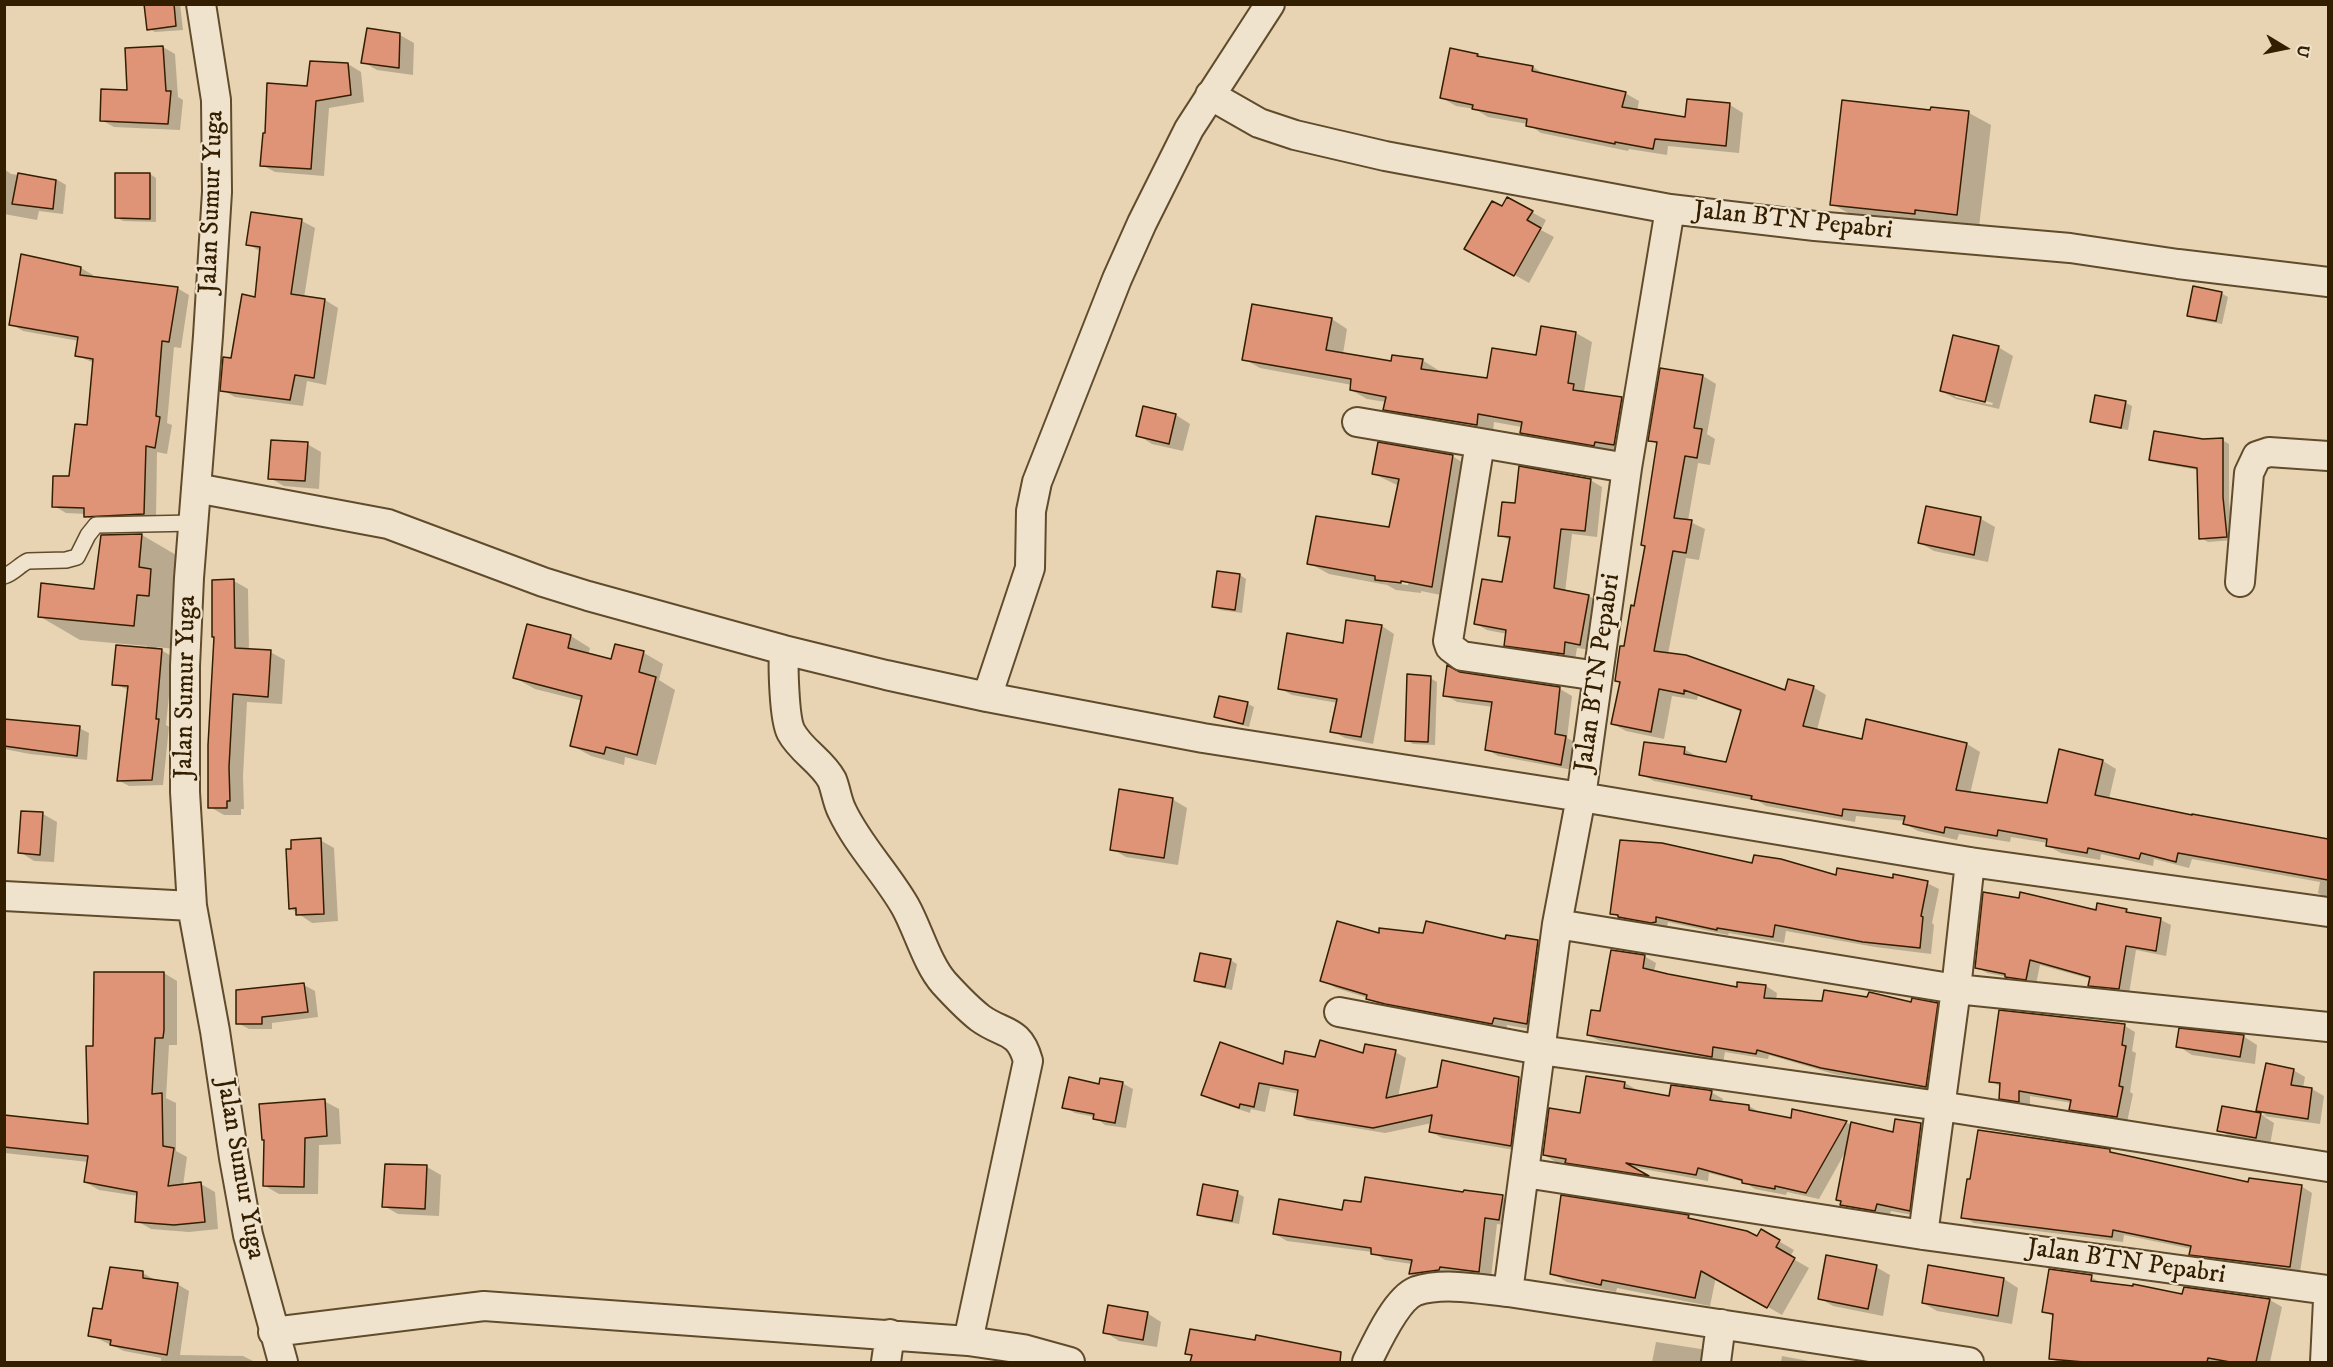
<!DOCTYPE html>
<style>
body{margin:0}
#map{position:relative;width:2333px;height:1367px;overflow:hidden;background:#e8d4b2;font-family:"IM FELL DW Pica",serif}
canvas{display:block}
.frame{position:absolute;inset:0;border:6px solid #331e00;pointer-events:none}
.north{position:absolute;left:2255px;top:18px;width:60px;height:60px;-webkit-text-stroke:4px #f0e3cd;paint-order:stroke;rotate:100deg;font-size:16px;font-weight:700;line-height:24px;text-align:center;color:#331e00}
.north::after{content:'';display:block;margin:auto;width:21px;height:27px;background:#331e00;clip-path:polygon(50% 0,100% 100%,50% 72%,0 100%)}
</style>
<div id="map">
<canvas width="2333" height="1367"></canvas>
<div class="frame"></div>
<div class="north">U</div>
</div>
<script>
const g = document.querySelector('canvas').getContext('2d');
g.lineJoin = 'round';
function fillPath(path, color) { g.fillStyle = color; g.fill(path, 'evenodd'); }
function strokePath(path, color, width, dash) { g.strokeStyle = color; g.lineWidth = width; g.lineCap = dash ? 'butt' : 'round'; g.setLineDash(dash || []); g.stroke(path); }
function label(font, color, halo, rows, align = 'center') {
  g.font = font + ' "IM FELL DW Pica",serif'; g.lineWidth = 4.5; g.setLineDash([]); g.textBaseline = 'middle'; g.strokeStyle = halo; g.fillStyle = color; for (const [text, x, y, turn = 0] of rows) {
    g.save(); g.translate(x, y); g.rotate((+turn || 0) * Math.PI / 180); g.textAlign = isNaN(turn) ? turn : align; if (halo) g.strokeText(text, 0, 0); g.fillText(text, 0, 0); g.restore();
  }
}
fillPath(new Path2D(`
 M146 4H180L183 30 155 32 149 29Z
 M400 35 414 43 413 75 377 70 363 62Z
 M163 47 175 54 178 97 183 100 180 130 114 127 101 120 129 92Z
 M1477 55 1483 58 1533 67 1546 75 1625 93 1639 101 1637 111 1686 119 1730 105 1743 113 1739 153 1668 146 1667 155 1629 149 1628 151 1541 133 1528 124 1488 117 1475 109 1456 106 1442 98Z
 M348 64 361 72 364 102 329 108 324 176 275 172 262 165 308 87Z
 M1932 108 1969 113 1991 125 1979 227 1937 222 1936 226 1854 216 1832 204 1931 112Z
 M4 169 11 174 56 179 66 185 63 214 39 211 37 220 4 214Z
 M150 174 156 178V222L123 221 116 217Z
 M1508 199 1546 220 1541 230 1554 237 1529 283 1467 248 1503 208Z
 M252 213 302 221 315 228 304 298 325 300 338 308 326 385 307 381 303 406 235 397 222 390 257 299 261 252 248 244Z
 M81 268 93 275 92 278 177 288 189 295 181 348 174 347 167 423 172 425 167 454 157 452 156 520 98 523 86 516V514L66 513 54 506 70 478 89 427 94 363 76 355 79 341 23 331 11 324Z
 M2221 293 2228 297 2222 324 2195 319 2189 315Z
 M1332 319 1347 329 1343 354 1392 362 1422 360 1438 370V373L1488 380 1537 356 1576 333 1592 342 1584 392 1622 398 1637 408 1630 453 1610 450V454L1538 441 1522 432V427L1494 422 1493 433 1401 418 1385 409 1386 402 1367 399 1351 390 1352 385 1260 368 1244 359Z
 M1998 347 2013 356 1999 409 1956 399 1941 391ZM1955 393 1993 403 1992 405 1955 397Z
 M1703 376 1716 384 1707 434 1715 439 1710 465 1698 463 1688 521 1705 529 1699 560 1686 558 1668 654 1786 692 1813 687 1826 695 1817 730 1864 741 1867 721 1967 744 1980 752 1970 794 2048 805 2103 761 2116 769 2109 799 2328 841V899L2318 893 2320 882 2192 859 2189 868 2154 859 2153 866 2101 854 2100 860 2061 853 2048 846V843L2011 837 2010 842 1959 834 1957 840 1918 831 1905 824V821L1856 816 1855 822 1766 806 1758 801 1654 781 1641 774 1684 749 1698 757 1697 758 1727 764 1742 712 1698 696 1697 700 1672 696 1664 739 1626 731 1613 724 1622 683 1617 680 1635 608 1646 547 1642 545 1658 445 1650 440ZM1811 688H1814L1802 733H1799Z
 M2126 403 2132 406 2128 430 2098 425 2091 421Z
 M1144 408 1176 415 1190 424 1183 451 1152 444 1138 435Z
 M2222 440 2229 444V502L2233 540 2208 542 2201 538 2198 470 2158 463 2151 459 2203 441Z
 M307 444 321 452 319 489 284 486 270 478Z
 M1452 456 1472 468 1451 597 1421 591V593L1396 590 1387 585 1329 574 1309 563 1390 529 1399 486 1374 474ZM1379 579 1409 582 1408 585 1383 582Z
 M1590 480 1602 487 1597 537 1572 534 1565 592 1589 596 1600 603 1592 650 1577 648 1575 660 1518 651 1506 645 1507 634 1487 630 1476 624 1504 584 1511 541 1500 535 1517 505Z
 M1981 519 1995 527 1988 562 1934 551 1920 543Z
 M142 535 183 559 175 649 156 647 173 657 166 725 169 727 163 785 129 786 118 780 129 690 114 684 147 649V646L80 640 39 616 96 591 102 536Z
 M1240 575 1246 579 1242 613 1220 610 1214 606Z
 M234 581 248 589 249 651 270 652 285 660 282 704 247 702 243 776 244 809H241V815H224L210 807 215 637Z
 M528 626 571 636 590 648 588 655 612 661 616 646 644 653 663 664 659 680 675 690 656 765 625 757 624 765 591 756 571 745 583 701 535 689 515 678Z
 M1382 626 1394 634 1373 744 1345 738 1332 731 1338 703 1292 695 1279 688 1344 645Z
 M1459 674 1560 689 1572 696 1567 738 1578 744 1573 770 1498 756 1486 749 1493 707 1457 702 1445 695Z
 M1430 678 1437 682 1435 745 1413 744 1406 740Z
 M1248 704 1254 707 1249 727 1222 720 1216 717Z
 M4 719 79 728 89 733 87 760 30 754 4 749Z
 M1172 799 1187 808 1178 865 1126 857 1112 849Z
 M43 814 57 822 54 862 34 861 20 852Z
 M320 840 334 848 338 921 312 923 290 908Z
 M1753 865 1837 876 1927 883 1939 889 1932 923 1934 925 1931 954 1875 947 1786 931 1784 943 1729 933 1728 935 1668 922 1667 927 1630 923 1611 913Z
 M2098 905 2161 920 2171 925 2166 956 2136 950 2129 994 2100 991 2090 985 2091 979 2040 965 2036 984 2017 982 2008 977 1987 973 1977 967 2097 912Z
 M1380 935 1538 941 1552 949 1541 1031 1507 1025 1506 1031 1381 1006 1368 998 1336 988 1322 980Z
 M1644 956 1656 963 1654 972 1738 988 1766 986 1777 993 1776 1000 1937 1004 1949 1011 1938 1093 1834 1074 1769 1055 1768 1059 1725 1052 1723 1063 1600 1041 1588 1035 1601 1013Z
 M1230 960 1237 964 1232 990 1202 984 1196 980Z
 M164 973 177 981V1045H169L166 1098 176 1103V1151L187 1157 183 1186 201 1184 215 1192 218 1229 189 1232 151 1229 137 1221 138 1196 99 1190 85 1182 89 1162 4 1153V1117L89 1126 94 1047Z
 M304 985 315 991 318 1017 272 1023V1029H249L238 1023Z
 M2000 1012 2125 1026 2135 1032 2132 1051 2136 1053 2130 1092 2133 1094 2127 1122 2081 1115 2070 1109 2072 1103 2030 1096V1107L2011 1104 2001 1098V1087L1991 1081Z
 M2243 1036 2257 1045 2255 1064 2192 1055 2178 1046Z
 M1395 1052 1406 1058 1398 1097 1518 1079 1529 1085 1521 1151 1442 1138 1431 1132 1432 1123 1385 1133 1307 1120 1296 1114 1299 1094 1270 1088 1265 1112 1251 1109 1250 1113 1214 1101 1203 1095 1284 1065 1316 1059Z
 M2293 1070 2305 1077 2303 1088 2312 1089 2324 1096 2320 1124 2263 1116 2274 1123 2270 1145 2233 1138 2219 1130 2223 1108 2267 1116 2258 1110Z
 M1122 1083 1133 1089 1126 1128 1105 1125 1095 1117 1075 1113 1064 1107 1100 1085Z
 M1625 1083 1637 1090 1636 1092 1671 1098 1711 1092 1723 1099 1722 1103 1749 1106 1761 1113 1792 1119 1794 1111 1894 1134 1896 1120 1921 1124 1935 1132 1923 1217 1891 1211 1889 1218 1856 1212 1842 1204 1847 1149 1819 1199 1787 1192 1786 1195 1755 1189 1744 1182 1709 1173 1708 1181 1633 1167 1556 1162 1544 1155 1581 1115Z
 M324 1101 339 1109 341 1144 319 1145 318 1194H279L265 1186V1141L263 1139Z
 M2110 1151 2116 1155 2249 1184 2301 1186 2312 1193 2300 1272 2202 1260 2191 1254 2192 1249 2124 1235 2123 1242 1974 1223 1963 1217Z
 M1573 1165 1649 1177 1654 1180 1579 1169Z
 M427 1167 441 1175 439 1216 398 1214 384 1206Z
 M1237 1193 1244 1197 1239 1224 1205 1218 1198 1214Z
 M1465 1194 1502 1197 1514 1204 1511 1226 1497 1224 1491 1278 1423 1281 1411 1274 1412 1264 1385 1260 1372 1252 1287 1241 1275 1234 1343 1212 1362 1204Z
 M1688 1217 1696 1221 1757 1238 1761 1231 1794 1250 1790 1257 1809 1268 1782 1315 1716 1277 1710 1306 1617 1288 1616 1292 1567 1282 1552 1273Z
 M1876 1267 1890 1275 1883 1316 1833 1306 1819 1298Z
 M143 1273 155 1280 177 1284 189 1291 180 1355 243 1356 255 1362H161V1358L124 1351 90 1335 104 1311Z
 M2091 1277 2103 1284 2183 1295 2185 1289 2270 1300 2282 1307 2270 1362H2058L2051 1358 2054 1317 2044 1311Z
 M2004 1279 2018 1288 2012 1324 1937 1311 1923 1303Z
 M1147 1313 1161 1322 1157 1347 1119 1341 1105 1332Z
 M1656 1342 1701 1349 1712 1356 1711 1362H1652Z
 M1187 1353 1323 1354 1321 1362H1192L1193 1357Z
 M1782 1356 1814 1362H1781Z`), '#0003');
const building = new Path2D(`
 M144 4H174L176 26 147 30Z
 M367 28 400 33 399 68 361 63Z
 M163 46 166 91H171L168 124 100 121 101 89 127 90 125 48Z
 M1450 48 1478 54 1477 56 1533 66 1532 71 1626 92 1622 107 1685 117 1687 99 1730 103 1726 146 1655 139 1653 149 1615 142V144L1526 126 1527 119 1472 109 1473 105 1440 98Z
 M310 61 348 63 351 95 316 101 311 169 260 166 263 133H265L267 83 307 86Z
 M1842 100 1930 110 1931 107 1969 111 1957 215 1915 210V214L1830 205Z
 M18 173 56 180 53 209 12 204Z
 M115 173H150V219L115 218Z
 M1507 197 1533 211 1527 220 1541 228 1514 276 1464 249 1492 201 1502 206Z
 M251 212 302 219 291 294 325 299 314 378 295 375 290 400 220 391 223 357 231 358 242 294 255 297 260 247 246 245Z
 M21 254 81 267 80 275 178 287 169 342 162 341 156 416 160 417 155 448 146 446 144 514 84 517V508L52 507 53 476H69L75 424 87 425 93 359 75 356 78 337 9 325Z
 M2193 286 2222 292 2216 321 2187 316Z
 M1252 304 1332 318 1326 350 1391 361 1392 355 1423 359 1421 369 1487 378 1492 348 1536 355 1541 326 1576 332 1568 383 1574 384 1573 390 1622 397 1614 445 1595 442 1594 446 1520 433 1522 422 1478 414 1477 425 1383 410 1386 397 1350 390 1351 379 1242 360Z
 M1953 335 1999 346 1985 402 1940 391Z
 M1660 368 1703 375 1694 428 1702 429 1697 458 1685 456 1674 518 1692 520 1686 553 1673 551 1654 651 1686 655 1785 690 1788 679 1814 686 1803 726 1862 739 1866 719 1967 743 1956 790 2047 803 2059 749 2103 760 2095 795 2192 815V814L2328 839V880L2178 853 2176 862 2141 853 2139 859 2088 848 2087 853 2046 846 2047 839 1998 830 1997 836 1945 827 1944 833 1903 824 1905 816 1843 809 1842 816 1751 799 1752 796 1639 775 1644 742 1685 747 1684 754 1726 762 1741 710 1684 690V694L1659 689 1651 732 1611 724 1620 682 1615 681 1620 646H1624L1631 605 1634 606 1645 546 1641 545 1657 442 1648 441Z
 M2095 395 2126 401 2121 428 2090 422Z
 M1143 406 1176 414 1169 444 1136 436Z
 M2154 431 2203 439 2223 438V497L2227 537 2199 539 2197 468 2149 460Z
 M271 440 308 442 305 481 268 479Z
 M1378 442 1453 455 1432 587 1401 581V583L1375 580V576L1307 564 1316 516 1389 527 1399 479 1372 474Z
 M1519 466 1591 479 1585 531 1561 529 1554 588 1589 595 1580 645 1565 642 1564 654 1504 646 1506 630 1474 624 1482 579 1502 582 1510 537 1498 536 1502 502 1515 503Z
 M1926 506 1981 517 1974 555 1918 543Z
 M142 534 139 567 151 569 149 596 137 595 134 626 38 617 41 583 94 589 101 535Z
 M1217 571 1240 574 1235 610 1212 607Z
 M234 579 235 648 271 650 268 697 233 694 229 767 230 801H227V808H208V745L214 637H212V580Z
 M1346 620 1382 625 1361 737 1330 732 1337 699 1278 689 1287 633 1343 643Z
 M527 624 571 635 568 648 611 659 615 644 644 651 639 672 656 677 637 755 606 747 604 754 570 746 582 696 513 678Z
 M116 645 162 649 156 719H159L152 780 117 781 128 686 112 685Z
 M1447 665 1460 672 1560 687 1555 734 1566 736 1561 765 1485 750 1492 702 1443 696Z
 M1407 674 1431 676 1428 742 1405 741Z
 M1219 696 1248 702 1243 724 1214 717Z
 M4 719 80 726 77 756 4 746Z
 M1119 789 1173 798 1164 858 1110 850Z
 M21 811 43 812 40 855 18 853Z
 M321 838 324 914 296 915V908L289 909 286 849H291V840Z
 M1620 840 1662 843 1752 863 1754 855 1781 859 1836 875 1837 868 1893 878V874L1928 881 1921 916 1923 917 1920 948 1863 942 1775 925 1773 937 1717 928V930L1656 917V922L1651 923 1618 917V915L1610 914Z
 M1983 892 2019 898 2020 892 2096 910 2097 903 2127 909 2126 912 2161 918 2156 951 2126 946 2119 989 2088 986 2090 977 2030 960 2026 980 2005 977V974L1975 968Z
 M1337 921 1379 933V928L1423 933 1426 921 1505 939 1506 935 1538 940 1527 1024 1494 1018 1492 1024 1385 1004 1366 999 1367 995 1320 981Z
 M1611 950 1645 955 1643 968 1668 974 1737 987V982L1766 985 1764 998 1822 1001 1824 990 1867 997 1869 992 1911 1002 1912 998 1938 1003 1926 1087 1821 1068 1757 1050 1756 1054 1713 1047 1712 1057 1587 1035 1591 1010 1600 1011Z
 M1200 953 1231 959 1225 987 1194 981Z
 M94 972H164V1030L163 1038H155L152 1094 162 1093 163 1146 174 1148 168 1186 201 1182 205 1222 174 1225 135 1222 137 1192 84 1182 88 1156 4 1147V1115L88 1124 86 1046H93Z
 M304 983 308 1012 262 1017V1024H236V990Z
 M1999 1010 2125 1024 2122 1045 2126 1046 2119 1086 2123 1087 2117 1117 2069 1110 2071 1100 2019 1091V1102L1999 1099 2000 1083 1989 1082Z
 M2179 1028 2244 1035 2240 1057 2176 1047Z
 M1320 1040 1363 1053 1365 1044 1396 1050 1386 1098 1437 1087 1442 1060 1519 1077 1511 1146 1429 1132 1432 1115 1373 1128 1294 1115 1298 1090 1259 1083 1254 1107 1240 1104 1239 1108 1201 1095 1220 1042 1283 1064 1285 1051 1315 1057Z
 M2266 1063 2294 1069 2291 1085 2312 1088 2308 1119 2256 1111Z
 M1586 1076 1625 1082 1624 1088 1669 1096 1671 1085 1708 1090 1712 1091 1710 1100 1749 1105V1110L1791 1118 1792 1109 1847 1121 1806 1193 1775 1186V1189L1742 1183V1180L1698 1168 1696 1175 1626 1163 1649 1176 1565 1163 1566 1159 1543 1155 1549 1108 1580 1113Z
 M1069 1077 1099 1084 1100 1078 1123 1082 1115 1123 1093 1119 1094 1114 1062 1108Z
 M325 1099 327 1136 305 1138 304 1187 263 1186 264 1140H262L259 1104Z
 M2222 1106 2261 1113 2256 1138 2217 1131Z
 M1895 1119 1921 1123 1910 1211 1877 1204 1875 1211 1840 1205 1841 1201 1836 1200 1851 1122 1893 1132Z
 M1978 1130 2110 1149V1152L2248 1182 2249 1178 2302 1185 2290 1267 2189 1255 2191 1246 2113 1230 2112 1237 1961 1218 1967 1179H1970Z
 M385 1164 427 1165 425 1209 382 1207Z
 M1365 1177 1463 1192 1464 1190 1503 1195 1499 1220 1485 1218 1479 1272 1440 1267 1439 1270 1409 1274 1412 1260 1371 1254V1248L1273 1234 1279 1199 1342 1210 1344 1200 1361 1202Z
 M1203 1184 1238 1191 1232 1221 1197 1215Z
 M1561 1195 1689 1215 1688 1218 1747 1231 1757 1236 1761 1229 1780 1240 1776 1247 1795 1258 1767 1308 1701 1271 1695 1298 1602 1280 1601 1285 1550 1274Z
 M1826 1255 1877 1265 1868 1309 1818 1299Z
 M1928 1265 2004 1278 1998 1316 1922 1303Z
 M110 1267 143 1271V1278L178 1283 167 1355 110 1345 111 1340 88 1336 93 1308 102 1309Z
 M2049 1269 2092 1275 2091 1281 2133 1286V1284L2182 1294 2184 1287 2270 1299 2256 1362H2230L2208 1358 2207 1362H2084L2049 1359 2053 1314 2042 1312Z
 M1108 1305 1148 1312 1143 1340 1103 1333Z
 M1190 1329 1255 1340 1256 1335 1341 1352 1340 1362H1190L1192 1355 1185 1354Z`);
fillPath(building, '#df9377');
strokePath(building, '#331e00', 1.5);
const service = new Path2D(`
 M4 576C14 573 19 565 28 561L66 560 77 557 88 535 96 525 194 523`);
const minor = new Path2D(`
 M201 4 216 100 217 192 208 336 189 578 185 666V792L192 906 215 1031 234 1158 248 1235 283 1362
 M1210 95 1259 123 1295 135 1385 156 1670 209
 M1357 422 1627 468
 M1480 443 1448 641 1450 647 1462 656 1598 676
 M196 488 388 524 543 582 588 596 784 650 886 675 987 697 1203 738 1581 797 1970 862 2328 912
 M2240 582 2249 473 2257 456 2269 452 2328 456
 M784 650C783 666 784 719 791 732 801 751 822 761 832 780 836 790 837 801 842 811 858 845 886 873 905 906 918 929 927 964 944 983 955 995 966 1007 980 1018 1003 1035 1019 1028 1028 1061L968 1341
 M987 697 1030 568 1031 511 1037 482 1117 279 1142 223 1189 129 1270 4
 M4 896 192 906
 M1557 924 1956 989 2328 1027
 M1339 1012 1540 1050 1940 1106 2328 1167
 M1525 1173 1923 1235 2328 1290
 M1923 1235 1956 989 1970 862
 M273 1332 484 1306 968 1341 1023 1349 1070 1362
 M886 1362 890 1334
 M1367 1362C1376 1344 1396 1299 1416 1291 1443 1282 1480 1289 1508 1292
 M1716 1362 1721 1324
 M1969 1362 1508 1292 1557 924 1581 797 1627 468 1670 209 1815 226 2070 248 2178 264 2328 282
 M2325 1362 2328 1300`);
strokePath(service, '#604c2c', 18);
strokePath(minor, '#604c2c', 32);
strokePath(service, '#f0e3cd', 15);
strokePath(minor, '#f0e3cd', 28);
label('26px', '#331e00', '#f0e3cd', [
 ["Jalan Sumur Yuga",213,202,-88],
 ["Jalan BTN Pepabri",1793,222,6],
 ["Jalan BTN Pepabri",1599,673,-82],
 ["Jalan Sumur Yuga",187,687,-89],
 ["Jalan Sumur Yuga",239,1169,80],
 ["Jalan BTN Pepabri",2126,1263,8]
]);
</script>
